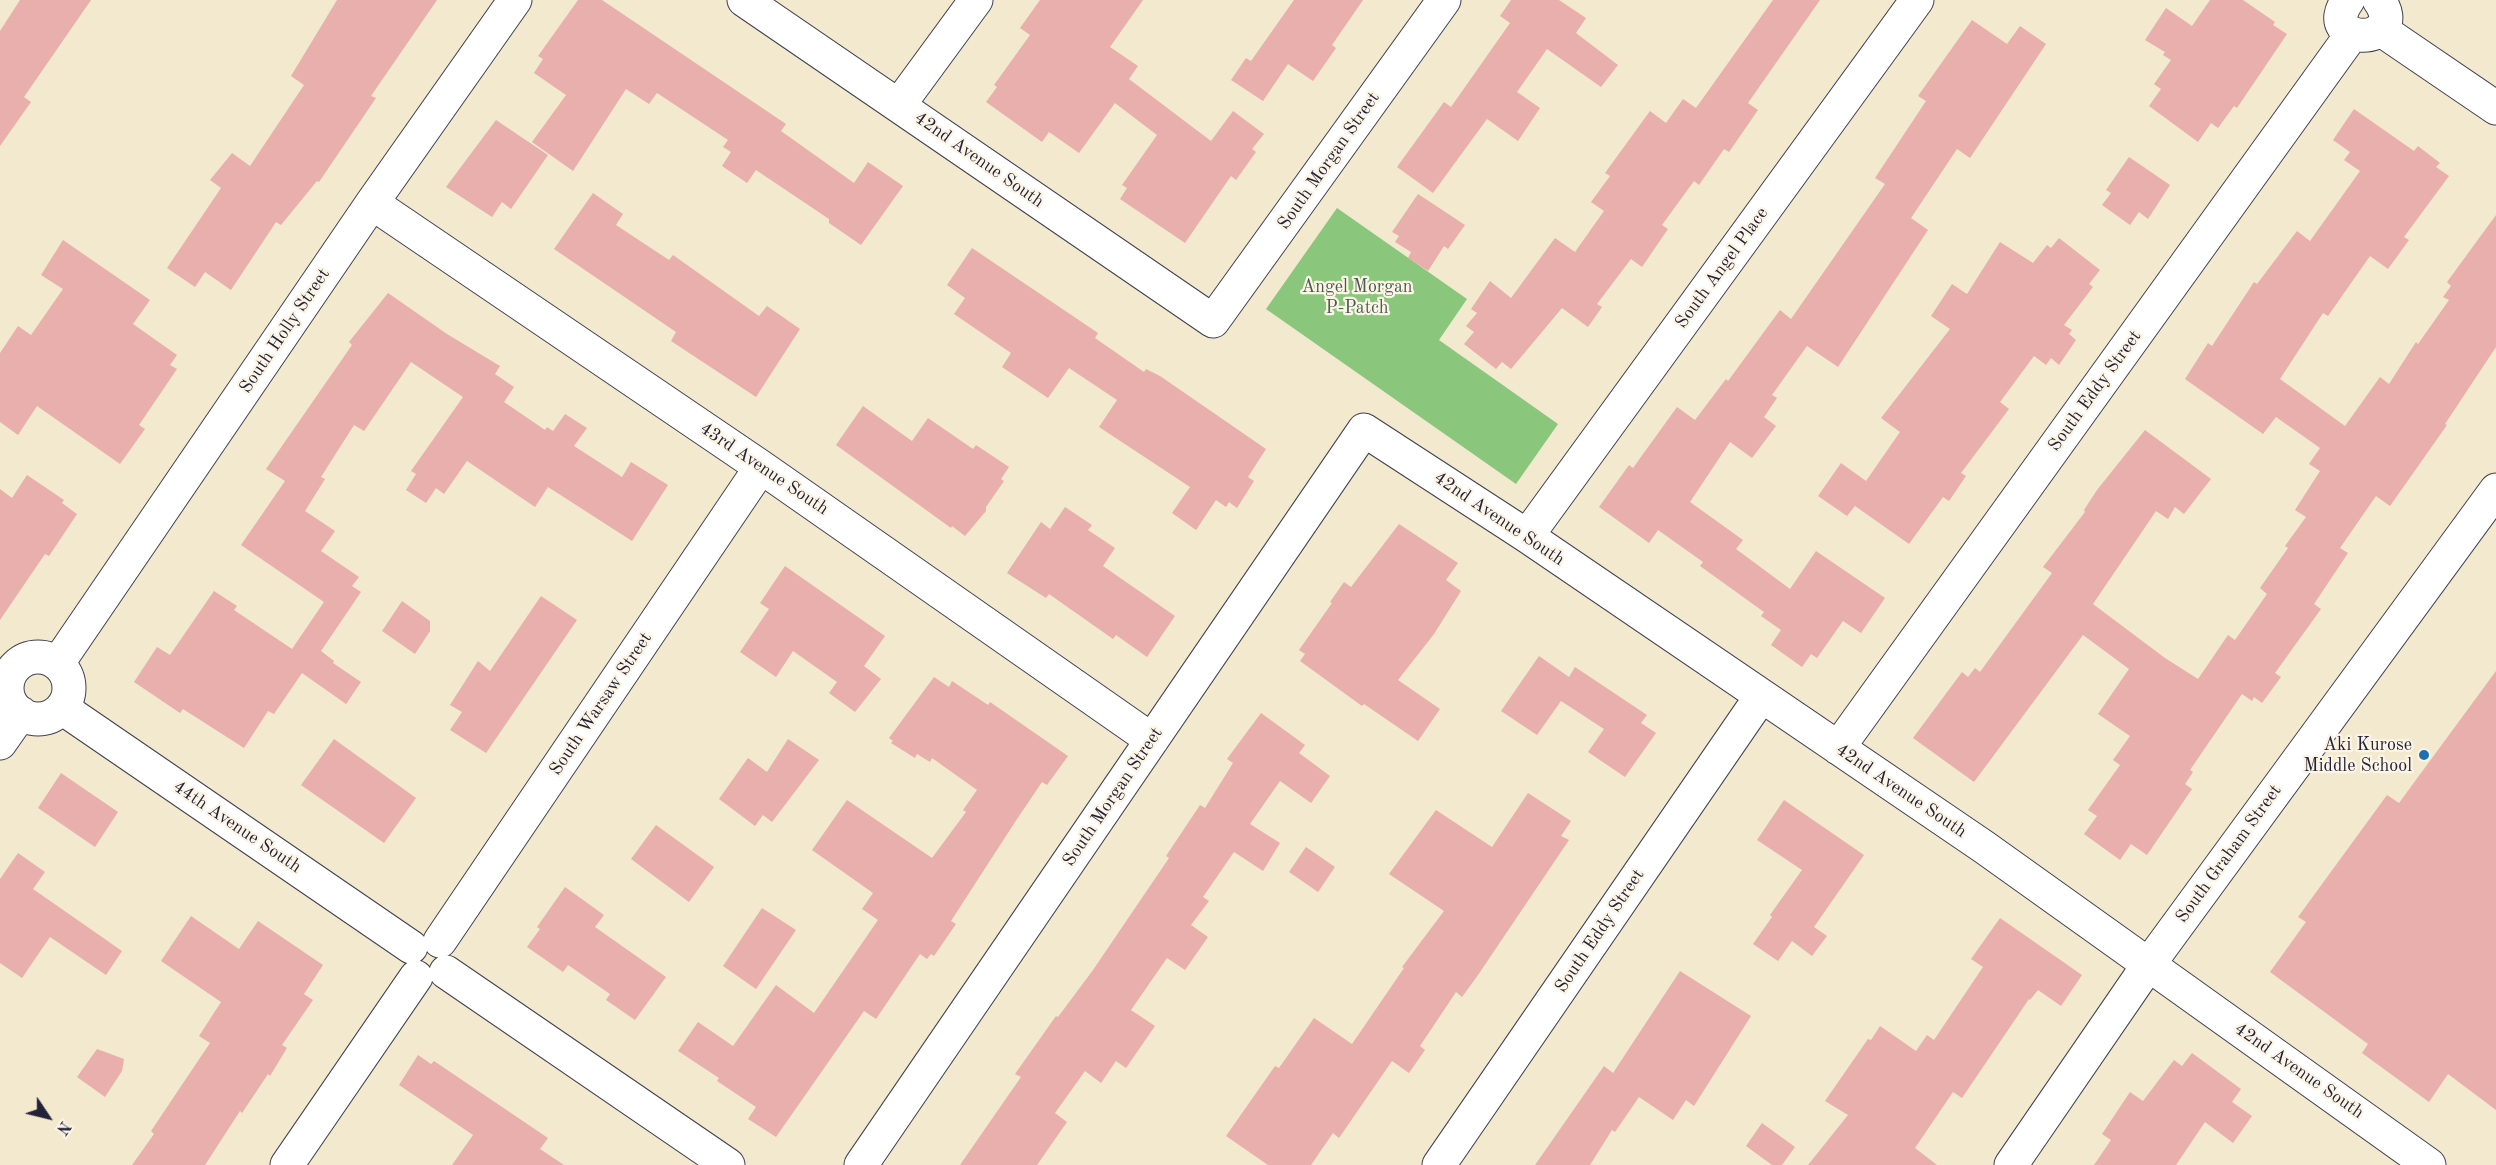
<!DOCTYPE html>
<style>
body{margin:0}
#map{position:relative;width:2496px;height:1165px;overflow:hidden;background:#f2e9ce;font-family:"Old Standard TT",serif}
canvas{display:block}
.north{position:absolute;left:18px;top:1087px;width:60px;height:60px;-webkit-text-stroke:4px #fcf5e5;paint-order:stroke;rotate:125deg;font-size:16px;font-weight:700;line-height:24px;text-align:center;color:#22223b}
.north::after{content:'';display:block;margin:auto;width:21px;height:27px;background:#22223b;clip-path:polygon(50% 0,100% 100%,50% 72%,0 100%)}
</style>
<div id="map">
<canvas width="2496" height="1165"></canvas>
<div class="north">N</div>
</div>
<script>
const g = document.querySelector('canvas').getContext('2d');
g.lineJoin = 'round';
function fillPath(path, color) { g.fillStyle = color; g.fill(path, 'evenodd'); }
function strokePath(path, color, width, dash) { g.strokeStyle = color; g.lineWidth = width; g.lineCap = dash ? 'butt' : 'round'; g.setLineDash(dash || []); g.stroke(path); }
function label(font, color, halo, rows, align = 'center') {
  g.font = font + ' "Old Standard TT",serif'; g.lineWidth = 4.5; g.setLineDash([]); g.textBaseline = 'middle'; g.strokeStyle = halo; g.fillStyle = color; for (const [text, x, y, turn = 0] of rows) {
    g.save(); g.translate(x, y); g.rotate((+turn || 0) * Math.PI / 180); g.textAlign = isNaN(turn) ? turn : align; if (halo) g.strokeText(text, 0, 0); g.fillText(text, 0, 0); g.restore();
  }
}
fillPath(new Path2D(`
 M1337 208 1467 299 1439 340 1558 424 1516 484 1266 309Z`), '#8ac77d');
fillPath(new Path2D(`
 M20 0H91L24 97 31 102 0 146V31Z
 M337 0H437L371 96 376 98 319 182 317 181 281 225 276 222 231 290 205 272 195 287 167 268 221 188 210 180 232 153 250 166 304 85 291 76Z
 M578 0H602L786 124 781 131 854 183 868 162 903 186 861 245 829 223V219L756 170 747 183 722 166 731 152 723 147 728 140 657 93 649 104 626 89 573 171 532 142 566 95 534 73 543 59 538 56Z
 M1040 0H1143L1110 47 1138 66 1129 79 1211 141 1233 111 1264 134 1252 149 1256 152 1236 180 1231 176 1185 243 1120 199 1127 188 1122 185 1157 135 1115 103 1079 153 1049 132 1042 142 986 102 997 87 994 85 1030 35 1020 28Z
 M1294 0H1363L1332 45 1336 48 1313 81 1288 64 1263 101 1231 80 1246 58 1251 61Z
 M1511 0H1559L1586 18 1576 33 1618 65 1601 87 1547 49 1517 92 1540 108 1518 141 1487 119 1433 193 1397 167 1444 102 1451 107 1510 23 1500 16Z
 M1773 0H1820L1748 103 1758 110 1729 152 1724 149 1699 185 1694 181 1662 225 1668 229 1642 267 1631 259 1597 304 1602 307 1588 327 1562 308 1511 369 1502 362 1496 369 1464 344 1474 332 1466 326 1477 313 1471 309 1490 281 1511 298 1555 238 1575 252 1604 211 1591 202 1610 176 1605 173 1650 111 1666 123 1683 99 1696 108Z
 M2210 0H2243L2275 22 2273 25 2287 34 2237 108 2234 106 2218 128 2211 123 2198 142 2149 106 2161 89 2154 84 2171 60 2163 55 2165 52 2145 40 2166 8 2192 26Z
 M1972 20 2007 44 2020 26 2046 44 1970 158 1957 149 1911 218 1928 230 1838 367 1807 346 1772 395 1777 398 1764 417 1776 426 1752 458 1730 442 1690 502 1743 540 1736 549 1790 589 1816 551 1885 598 1861 633 1843 621 1817 658 1811 654 1802 667 1771 645 1781 630 1761 616 1764 612 1700 566 1703 562 1658 530 1649 543 1599 507 1629 465 1633 468 1677 407 1695 420 1726 379 1728 381 1780 310 1791 319 1885 184 1875 178 1926 101 1918 96Z
 M2354 109 2414 151 2418 146 2440 163 2436 167 2449 176 2404 237 2409 240 2388 269 2370 256 2328 316 2323 313 2280 379 2345 426 2380 377 2389 384 2416 342 2418 344 2449 300 2443 297 2451 286 2447 282 2496 215V347L2445 424 2447 425 2390 506 2376 496 2340 548 2348 553 2314 604 2321 609 2275 673 2281 677 2262 703 2254 697 2252 701 2242 694 2190 770 2193 772 2185 784 2192 789 2147 855 2131 844 2120 860 2084 834 2097 816 2088 810 2120 765 2113 760 2130 736 2098 714 2129 669 2083 635 1974 782 1913 738 1962 672 1968 677 1975 668 1980 672 2052 573 2043 567 2085 512 2084 510 2097 490 2145 430 2211 479 2184 514 2175 507 2168 519 2156 511 2093 604 2165 658 2198 679 2228 635 2235 640 2267 594 2260 588 2288 548 2285 546 2306 517 2295 510 2320 471 2309 464 2320 448 2276 417 2263 434 2185 379 2208 343 2212 346 2254 282 2257 284 2297 231 2310 241 2360 171 2344 160 2350 152 2333 140Z
 M496 120 548 155 511 209 502 202 492 217 446 187Z
 M2129 157 2170 185 2148 219 2139 212 2130 225 2102 205 2111 193 2106 190Z
 M593 193 623 214 616 225 669 260 673 255 759 316 767 306 800 329 756 397 671 341 676 332 554 249Z
 M1418 194 1465 225 1448 249 1444 246 1428 271 1408 258 1411 252 1395 242 1399 236 1392 232Z
 M2059 238 2100 270 2089 284 2093 287 2064 325 2072 330 2069 334 2076 340 2059 365 2051 358 2046 365 2034 356 2000 402 2009 409 1961 473 1966 476 1949 501 1943 497 1909 544 1855 506 1847 516 1818 496 1841 463 1866 481 1900 432 1881 418 1950 329 1931 316 1952 284 1967 294 2000 242 2033 263 2047 245 2051 248Z
 M63 240 150 300 133 324 177 355 170 365 177 369 139 425 145 429 120 464 37 406 18 435 0 422V353L18 326 31 335 63 289 41 275Z
 M972 248 1098 333 1095 338 1144 372 1146 369 1160 376 1266 449 1248 477 1254 481 1237 508 1229 502 1226 507 1216 500 1196 530 1172 513 1190 487 1099 427 1117 400 1069 368 1048 398 1002 367 1011 353 954 314 965 298 947 285Z
 M388 293 447 334 500 366 495 374 514 387 504 402 545 430 547 427 553 431 565 414 587 428 574 446 622 477 631 462 668 485 632 541 548 487 535 507 467 461 444 494 436 488 426 503 406 490 416 474 411 471 463 397 411 362 364 431 354 425 321 477 325 479 305 511 335 531 321 551 359 577 352 586 361 592 321 651 334 661 333 663 361 682 346 704 302 673 274 714 268 711 244 748 183 709 180 713 134 682 157 647 170 655 214 591 237 606 234 610 292 649 324 602 241 545 285 481 266 469 352 345 349 342Z
 M863 406 912 441 928 418 973 449 976 445 1009 467 1001 479 1004 481 986 507V511L965 536 952 526 951 528 836 445Z
 M27 475 64 500 62 503 77 514 49 556 45 554 0 620V489L12 498Z
 M1065 507 1092 525 1088 530 1115 548 1103 566 1175 616 1147 657 1116 635 1113 639 1049 594 1046 598 1007 573 1041 522 1050 529Z
 M1399 524 1458 563 1446 580 1461 591 1434 634 1398 680 1440 709 1418 741 1364 704 1362 706 1300 661 1305 654 1299 650 1332 603 1330 602 1344 582 1351 587Z
 M785 566 885 636 864 666 881 679 855 712 829 693 837 682 793 651 776 677 740 652 769 609 760 603Z
 M541 596 577 620 486 753 450 730 462 712 450 705 478 661 490 671Z
 M402 601 430 621V631L415 654 382 631Z
 M1539 656 1569 677 1575 667 1647 715 1641 723 1656 733 1625 777 1588 752 1604 729 1561 701 1537 735 1501 711Z
 M2496 671V1110L2448 1074 2429 1102 2362 1053 2368 1044 2270 972 2306 922 2298 917 2387 795 2399 803Z
 M934 677 949 687 952 681 988 705 990 702 1068 756 1047 785 1042 782 1015 822 951 921 956 924 934 956 931 954 927 959 920 954 876 1019 864 1011 776 1137 748 1119 756 1107 717 1081 719 1078 678 1051 698 1022 733 1046 776 985 814 1013 878 920 862 909 873 893 812 850 847 800 932 858 966 812 963 810 977 790 932 758 930 762 917 754 915 758 891 743 893 741 889 738Z
 M1261 713 1305 745 1299 753 1330 776 1311 803 1280 781 1250 824 1280 843 1263 871 1234 852 1203 897 1209 901 1191 925 1208 937 1185 970 1167 958 1131 1010 1155 1026 1126 1068 1116 1061 1101 1083 1085 1071 1055 1113 1067 1122 1037 1165H960L1021 1077 1015 1074 1056 1016 1058 1017 1093 970 1169 858 1166 856 1200 805 1205 808 1233 763 1227 759Z
 M334 739 416 798 384 843 301 785Z
 M788 739 819 760 772 822 763 815 755 826 719 799 748 758 767 772Z
 M61 773 118 812 95 847 38 808Z
 M1528 793 1571 821 1561 836 1569 840 1478 975 1462 997 1456 992 1420 1046 1425 1050 1409 1073 1392 1061 1339 1138 1333 1133 1311 1165H1268L1226 1136 1275 1066 1279 1068 1314 1018 1352 1044 1404 968 1402 967 1444 911 1389 874 1436 810 1492 847Z
 M1784 800 1864 855 1814 927 1827 936 1812 956 1792 941 1778 961 1753 944 1772 917 1770 915 1802 870 1757 840Z
 M656 825 714 867 689 902 631 859Z
 M1306 847 1335 867 1318 892 1289 872Z
 M18 853 45 872 33 889 122 951 106 975 50 937 22 978 0 963V879Z
 M565 887 604 915 595 927 666 977 635 1020 606 1000 610 994 568 965 563 972 527 947 540 929 537 927Z
 M762 908 796 930 756 989 723 966Z
 M191 916 239 949 258 921 323 965 304 994 313 1000 282 1045 287 1048 270 1076 268 1074 242 1113 240 1111 205 1165H132L154 1134 151 1131 210 1043 199 1036 221 1002 161 961Z
 M2000 918 2082 975 2061 1006 2038 990 2030 1000 2029 999 1962 1098 1953 1092 1915 1148 1937 1165H1808L1848 1115 1825 1101 1868 1039 1871 1040 1880 1026 1916 1051 1927 1035 1934 1040 1983 967 1971 959Z
 M1680 971 1751 1016 1694 1106 1686 1100 1673 1120 1639 1097 1615 1132 1612 1130 1590 1165H1535L1604 1066 1613 1073Z
 M97 1049 124 1059 122 1071 105 1097 77 1077Z
 M2192 1053 2241 1089 2232 1102 2252 1116 2233 1143 2205 1122 2176 1165H2094L2111 1140 2102 1134 2130 1092 2143 1101 2174 1060 2182 1066Z
 M418 1055 431 1064 434 1061 548 1138 540 1149 564 1165H452L473 1135 399 1085Z
 M1762 1123 1795 1147 1782 1165H1772L1746 1146Z`), '#e8afac');
const minor = new Path2D(`
 M744 0 1213 321 1444 0
 M2348 0C2314 47 2412 47 2379 0
 M2380 29 2496 108
 M899 105 976 0
 M372 203 761 467 1152 740
 M1527 536 1917 0
 M7 688a31 31 0 1 1 62 0a31 31 0 1 1-62 0Z
 M58 663 372 203 515 0
 M62 708 411 947
 M0 743 21 713
 M1838 748 2352 34
 M440 941 761 467
 M446 972 728 1165
 M287 1165 416 977
 M861 1165 1364 430 1527 536 1984 847 2429 1165
 M1439 1165 1760 698
 M2011 1165 2149 964 2496 490`);
strokePath(minor, '#414051', 35);
strokePath(minor, '#fff', 33);
for (const [x, y, r, color] of [
 [2424,755,6,"#1f6fb2"]
]) { const dot = new Path2D(); dot.arc(x, y, r, 0, 2 * Math.PI); g.fillStyle = color; g.fill(dot); strokePath(dot, '#fcf5e5', 2); }
label('18px', '#22223b', '#fcf5e5', [
 ["42nd Avenue South",979,160,35],
 ["South Morgan Street",1329,161,-55],
 ["South Angel Place",1722,268,-54],
 ["South Holly Street",285,331,-56],
 ["South Eddy Street",2095,391,-54],
 ["43rd Avenue South",764,469,34],
 ["42nd Avenue South",1499,519,34],
 ["South Warsaw Street",601,704,-56],
 ["42nd Avenue South",1901,791,34],
 ["South Morgan Street",1113,797,-56],
 ["44th Avenue South",237,827,34],
 ["South Graham Street",2229,854,-54],
 ["South Eddy Street",1600,931,-56],
 ["42nd Avenue South",2299,1071,35]
]);
label('18px', '#465c52', '#fcf5e5', [
 ["Angel Morgan",1357,287],
 ["P-Patch",1357,308]
]);
label('18px', '#22223b', '#fcf5e5', [
 ["Aki Kurose",2412,745],
 ["Middle School",2412,766]
], 'right');
</script>
